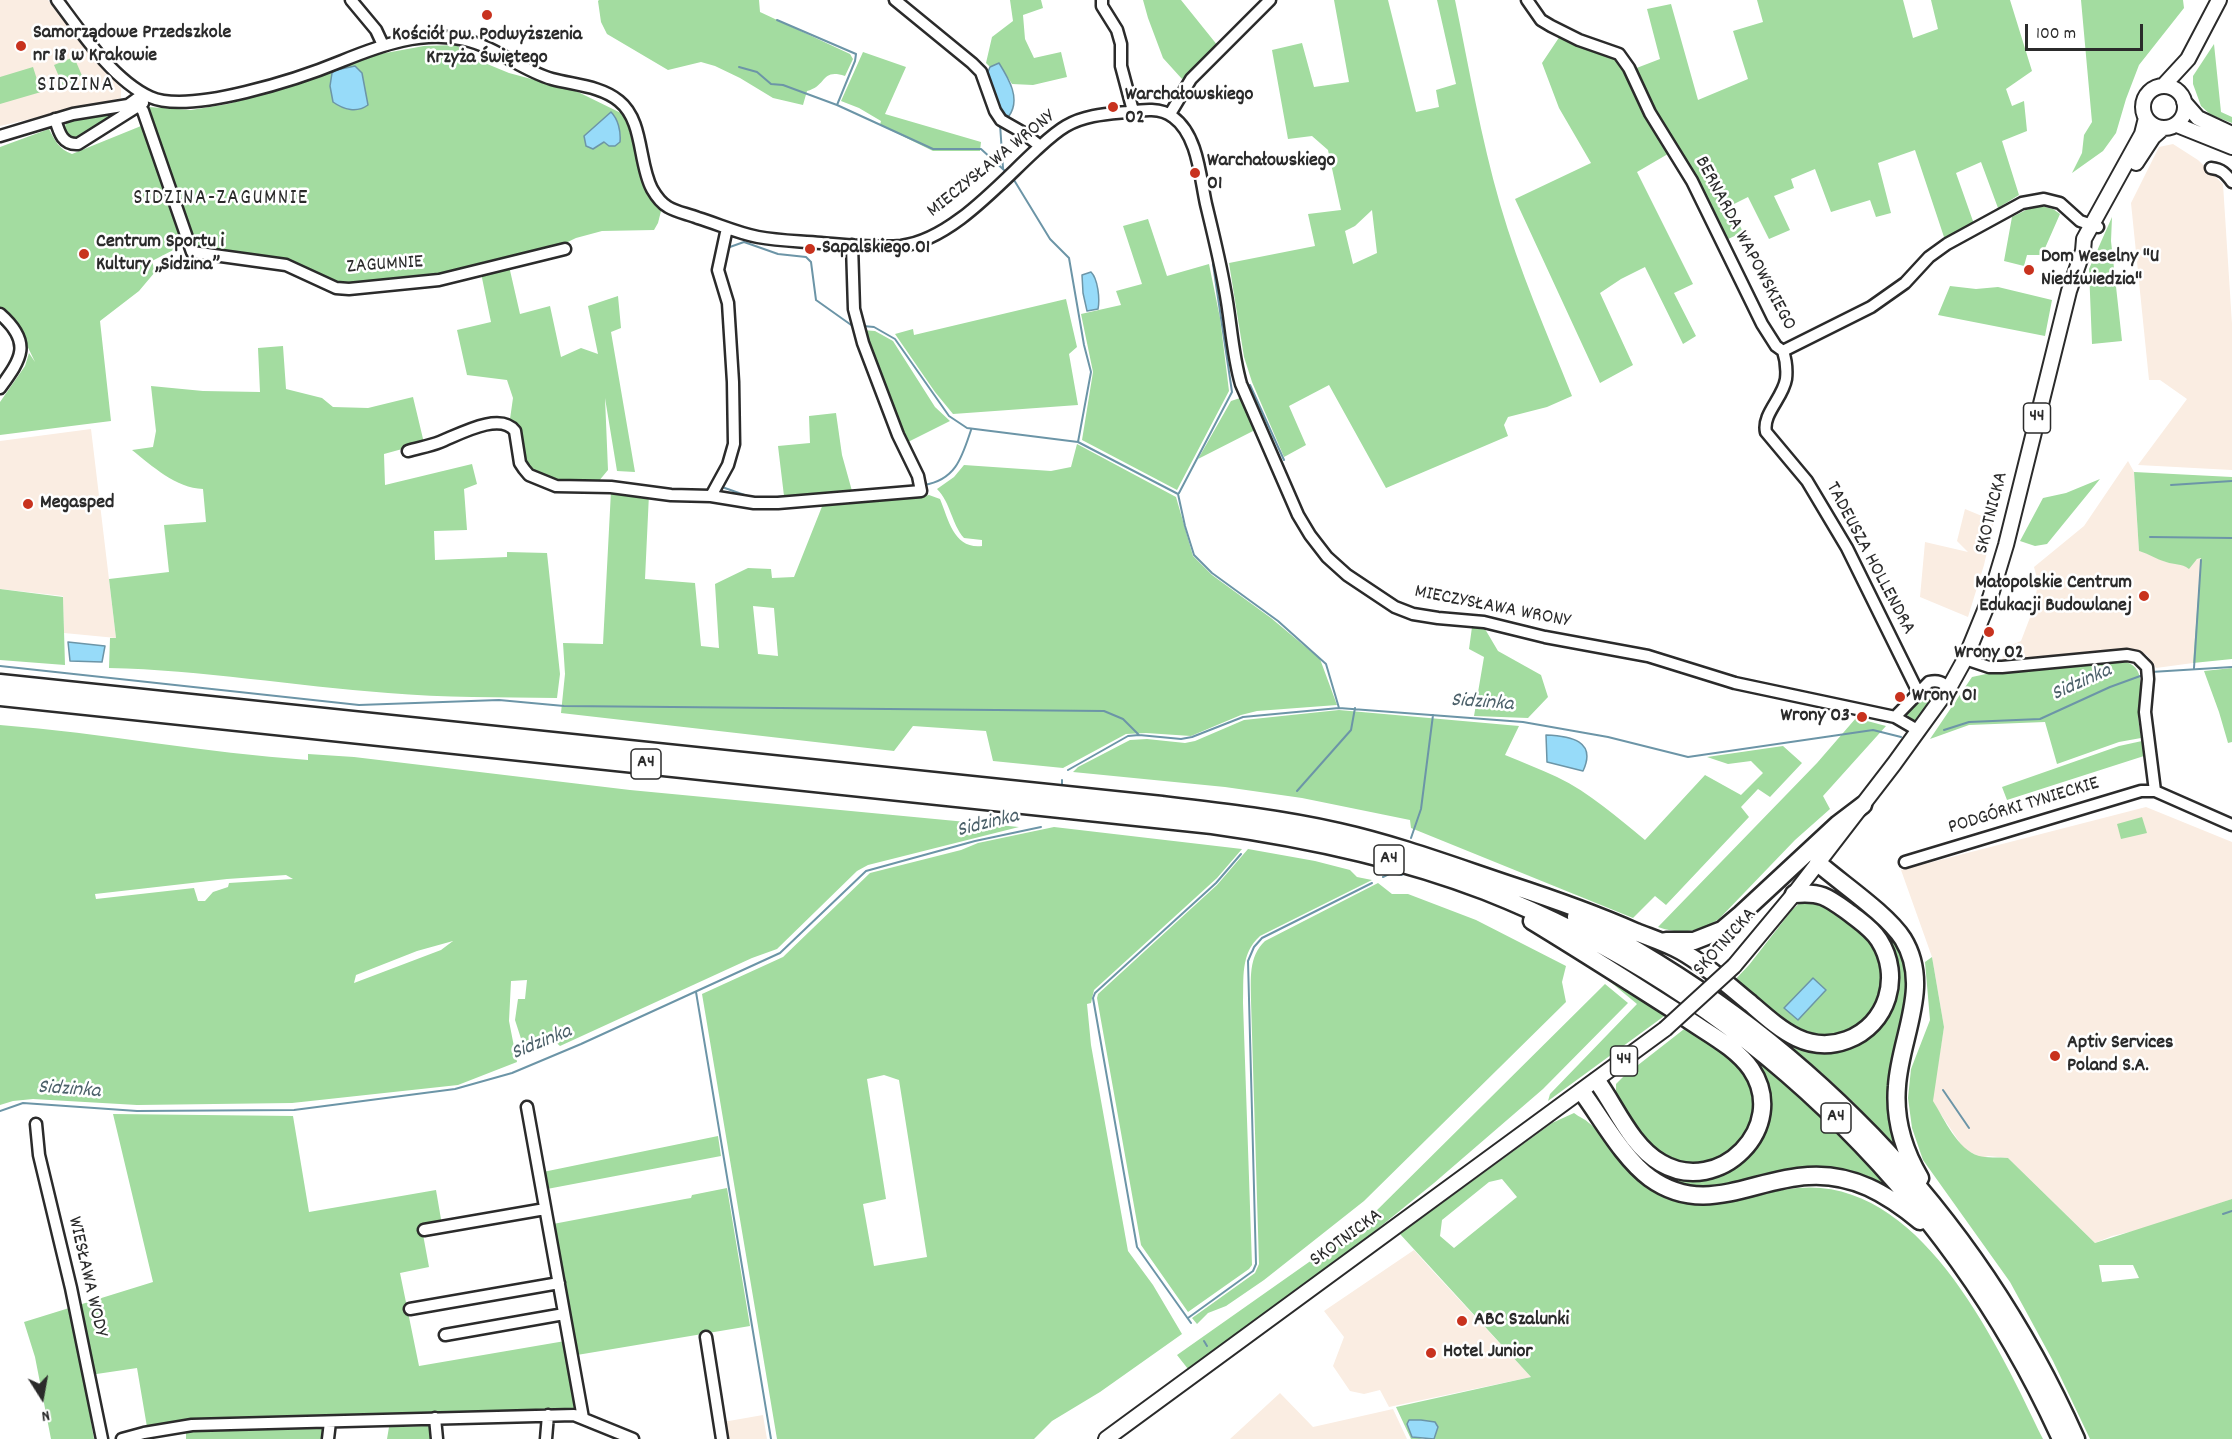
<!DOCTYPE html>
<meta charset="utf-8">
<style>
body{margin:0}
#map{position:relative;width:2232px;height:1439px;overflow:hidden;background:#fff;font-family:Dekko,sans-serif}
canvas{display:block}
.north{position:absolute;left:12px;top:1367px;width:60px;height:60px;-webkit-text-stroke:4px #fff;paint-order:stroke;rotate:169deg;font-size:16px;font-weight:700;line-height:24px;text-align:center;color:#2b2b2b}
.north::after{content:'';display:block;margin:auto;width:21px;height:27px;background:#2b2b2b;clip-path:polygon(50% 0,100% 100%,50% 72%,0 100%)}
.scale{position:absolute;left:2025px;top:24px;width:118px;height:27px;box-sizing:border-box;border:3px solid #2b2b2b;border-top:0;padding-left:8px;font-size:18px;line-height:21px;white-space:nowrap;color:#2b2b2b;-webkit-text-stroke:4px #fff;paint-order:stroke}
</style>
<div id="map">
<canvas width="2232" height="1439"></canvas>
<div class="north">N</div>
<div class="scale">100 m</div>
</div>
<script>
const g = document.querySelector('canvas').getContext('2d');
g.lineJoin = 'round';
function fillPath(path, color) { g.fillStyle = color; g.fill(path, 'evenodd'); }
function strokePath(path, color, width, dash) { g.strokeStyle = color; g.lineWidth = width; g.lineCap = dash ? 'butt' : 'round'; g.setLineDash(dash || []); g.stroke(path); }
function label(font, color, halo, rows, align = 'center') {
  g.font = font + ' Dekko,sans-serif'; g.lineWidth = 5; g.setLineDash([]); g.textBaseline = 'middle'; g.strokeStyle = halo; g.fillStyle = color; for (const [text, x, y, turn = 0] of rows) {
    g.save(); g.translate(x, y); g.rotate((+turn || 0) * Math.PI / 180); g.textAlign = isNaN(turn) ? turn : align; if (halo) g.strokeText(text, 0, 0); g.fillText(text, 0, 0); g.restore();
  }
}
fillPath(new Path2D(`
 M0 0H48L85 49 121 88V98L0 126Z
 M2173 144 2198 160 2223 184 2232 324V470L2138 465 2187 399 2160 380H2149L2131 203 2159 147Z
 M91 429 116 638 64 633 63 596 0 589V441Z
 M2128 461 2134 472 2139 551 2151 554 2166 562 2184 564 2201 558 2193 663 2156 668 2147 655 2130 650 2002 662 2004 648 2021 641 2034 607 2038 582 2034 567 2084 526Z
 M1965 509 1994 521 1984 565 1968 617 1920 597 1925 542 1968 552 1957 541Z
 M2146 807 2232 842V1199L2143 1229 2112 1236 2095 1243 2008 1158 1988 1156 1982 1158 1964 1149 1932 1101 1944 1027 1932 957 1901 870Z
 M1414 1250 1430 1268 1531 1377 1389 1407 1380 1390 1364 1394 1350 1391 1333 1366 1344 1337 1324 1311Z
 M1280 1393 1313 1427 1393 1409 1407 1439H1230Z
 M763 1415 767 1439H726L723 1422Z`), '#faede2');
fillPath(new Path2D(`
 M599 0H759L760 12 850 54 853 59 845 76C821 68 827 86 807 91L803 105 773 98 740 78 715 66 701 62 668 70 607 34 601 22 598 1Z
 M1010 0H1041L1043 8 1023 15 1025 39 1034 58 1061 52 1067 77 1033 85 1012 84 999 64 990 67 986 63 992 37 1013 21Z
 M1143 0H1181L1218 46 1182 79 1163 58 1148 18Z
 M1334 0H1388L1416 112 1439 107 1436 90 1456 84 1437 0H1455C1469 68 1481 138 1500 204 1519 270 1547 333 1572 396L1547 407 1508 417 1504 425 1508 436 1386 488 1329 385 1289 406 1306 445 1284 457 1252 382 1244 357 1229 263 1315 246 1308 214 1341 210 1328 150 1312 136 1288 139 1272 50 1302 43 1314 87 1349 82ZM1372 210 1377 253 1353 264 1345 231 1355 226Z
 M1757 0H1903L1913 38 1938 29 1931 0H2010L2032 71 2006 89 2012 106 2024 101 2027 131 2002 141 2019 195 1998 208 1981 162 1956 173 1974 224 1945 240 1915 150 1878 163 1891 213 1876 217 1870 200 1831 212 1815 169 1791 179 1794 188 1774 196 1790 230 1769 239 1748 197 1730 206 1743 232 1726 240 1679 147 1653 112 1634 69 1660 59 1647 9 1671 4 1698 100 1748 79 1733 31 1763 22Z
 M2081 0H2183L2184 8 2139 65 2126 99 2116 133 2103 151 2072 173 2082 153 2084 135 2092 122Z
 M1560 36 1618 58 1673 151 1637 172 1693 284 1674 293 1696 336 1683 344 1645 267 1621 279 1600 293 1633 365 1600 383 1515 199 1591 163 1559 108 1542 63Z
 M2214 44 2221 112 2232 117V123L2211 115 2201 106 2193 84V76Z
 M456 45 475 59 509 73 576 91 625 115 638 163 661 211 658 223 654 230 602 231 576 238 553 249 510 260 486 261 440 276 349 286 192 247 150 123 149 107 191 110 228 104 300 84 369 56 424 46Z
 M863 52 906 67 885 114 981 142 980 151H933L880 125 881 121 859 108 841 101Z
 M74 57 83 78 63 86 54 65Z
 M33 67 41 92 0 104V77Z
 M121 111 79 140 70 139 64 131 66 123 71 118Z
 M141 126 183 245 152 261 155 272 139 291 100 321 111 421 0 435V402L25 366 29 353 35 362 21 333 0 309V147L49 129C55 141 59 149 72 154Z
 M2041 206 2053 209 2060 214 2042 255H2027L2024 266 2004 261 2012 217 2026 210Z
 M2112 217 2111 241 2122 341 2092 344 2089 269Z
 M1148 219 1167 276 1209 264 1220 318 1229 391 1177 490 1082 440 1093 372 1081 314 1121 305 1116 291 1142 284 1123 226Z
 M509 266 520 314 550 306 561 357 581 348 598 354 588 306 618 296 621 328 611 332 635 472 617 471 605 398 608 470 598 482 558 479 532 473 526 459 521 428 510 419 513 398 507 380 467 375 457 330 491 322 481 273Z
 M1950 286 1976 289 1998 287 2052 300 2045 336 1938 315Z
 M1066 299 1077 347 1069 354 1078 405 953 414 935 392 895 334 913 329 914 335Z
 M862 330 875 331 893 341 935 407 950 421 906 443Z
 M283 346 286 389 322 398 333 407 368 408 413 397 424 443 384 454 385 485 472 464 477 484 464 489 467 530 434 531 435 560 507 557V552L547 553 560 674 557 698C501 697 444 698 388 693 294 686 202 670 109 668L110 638H116L109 579 169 572 164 525 206 522 203 489C176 488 152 466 132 450L153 447 156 431 151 386 203 391 260 392 258 348Z
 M1240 398 1255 430 1198 459 1231 401Z
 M836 413 842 455 852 491 784 496 778 446 810 443 809 416Z
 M1077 444 1176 497 1193 556 1212 575 1271 618 1320 659 1337 705 1257 711 1241 715 1191 736 1146 733 1126 734 1063 768 993 761 986 731 913 726 894 751 561 713 565 674 563 643 603 644 611 491 649 494 645 579 695 583 701 646 719 648 715 584 748 568 771 569 772 578 794 577 823 504 907 499 929 495 940 499C949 521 954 549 982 546V540L964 538C951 523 951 503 937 489L954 477 964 465 1051 471 1071 467ZM753 606 774 608 778 656 758 654Z
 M2134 472 2232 477V659L2193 663 2201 558 2197 559 2189 569C2181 563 2175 565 2166 562 2156 559 2149 554 2139 551Z
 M2100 479 2047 544 2035 546 2020 541 2043 498 2066 493Z
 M0 589 63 597 65 665 0 660Z
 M1472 627 1485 629 1498 651 1541 675 1548 697 1528 718 1474 716 1484 657 1469 649Z
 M2126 662C2148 669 2139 696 2138 713 2138 721 2140 730 2141 738L2119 742 2057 764 2045 722 1969 725 1930 739 1972 677 1986 674Z
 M2232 668V742L2228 743 2219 712 2204 671Z
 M1932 688 1936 691V695L1918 718 1914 721 1909 719 1906 711 1927 689Z
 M1339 710 1519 726 1505 755C1522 762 1540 769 1557 777 1590 793 1617 817 1645 840L1705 775 1741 795 1763 773 1751 761 1728 764 1707 757 1783 746 1802 763 1770 797 1758 789 1741 807 1749 817 1666 905 1655 896 1633 918 1411 828 1410 820 1302 798 1225 787 1073 772 1078 767 1130 740 1147 739 1185 743 1195 741 1244 720Z
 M1856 718 1886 726 1823 796 1830 809 1795 840 1719 919C1698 932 1681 935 1658 927L1817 763Z
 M0 725C103 733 205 753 308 760V754L354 757 630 790 1019 827 868 865 857 871 777 949 752 958 560 1046 550 1037 525 1051 515 1020 518 999H525L527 980 511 981 509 1021 517 1062 458 1085 292 1103 137 1105 33 1099 13 1101 0 1105ZM286 875 293 879 229 883 228 887 213 892 205 901H198L194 888 96 899 95 894 227 879ZM453 941 441 950 354 983 356 975 417 951Z
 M2142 741 2144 756 2007 800 2002 787 2119 746Z
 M2142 817 2147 833 2121 839 2117 824Z
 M1054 827 1242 849 1217 878 1094 990 1091 1003 1087 1004 1091 1045 1128 1251 1153 1285 1182 1334 1100 1392 1052 1421 1034 1439H777L702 994 783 957 870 873 961 850 978 843ZM884 1075 899 1080 927 1257 874 1266 863 1204 886 1199 867 1079Z
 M1248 849 1315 861 1350 870 1357 877 1372 880 1260 936C1240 954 1244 978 1243 1003L1252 1265 1249 1269 1188 1312 1141 1245 1097 998 1098 994 1217 885Z
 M1378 883 1392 894H1408L1476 920 1566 966 1562 982 1566 1002 1364 1201 1264 1280 1226 1306 1208 1313 1197 1324 1192 1318 1255 1273 1259 1264 1251 1001C1251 979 1248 957 1265 941Z
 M1838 888 1883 923 1908 961 1902 1155C1850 1093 1787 1039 1720 994L1725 989 1781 1035 1854 1043 1896 974 1833 893Z
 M1819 899 1856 921 1880 951 1883 996 1861 1027 1826 1039 1788 1028 1732 983 1749 965 1792 910 1802 901Z
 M1932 957 1944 1027 1933 1101C1945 1120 1957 1149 1979 1156 1985 1158 2000 1157 2008 1158L2095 1243 2232 1199V1439H2090L2053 1361 2010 1282 1923 1160 1912 1128 1908 1098 1911 1069 1930 1020 1925 962ZM2099 1265H2133L2139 1278 2102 1282Z
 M1611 977 1667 1014 1548 1101 1550 1094 1637 1004 1608 980Z
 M1605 984 1628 1003 1543 1089 1434 1183 1354 1248 1188 1369 1177 1355 1363 1224Z
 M1702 1017 1761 1063 1819 1115 1893 1191 1873 1181 1752 1183 1688 1189 1651 1172 1607 1118 1613 1114 1653 1165 1728 1169 1768 1101Z
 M1688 1026 1716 1044 1744 1071 1751 1087 1754 1106 1753 1123 1733 1151 1703 1165 1681 1164 1664 1157 1648 1144 1623 1113 1616 1095V1084L1624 1076Z
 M1574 1113C1579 1117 1585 1119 1589 1123 1595 1127 1599 1135 1604 1140 1623 1163 1639 1185 1667 1197 1711 1215 1753 1192 1797 1188 1922 1176 1998 1346 2043 1439H1434V1437L1412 1436 1423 1439H1411L1396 1407 1531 1377 1400 1234 1552 1123ZM1502 1179 1517 1197 1454 1248 1440 1236 1442 1220 1489 1182Z
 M113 1114 293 1116 309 1212 436 1190 442 1225 422 1229 429 1267 400 1273 419 1366 565 1341 576 1403 575 1408 564 1411 178 1421 147 1427 137 1368 83 1376 94 1439H51L35 1357 24 1322 153 1282Z
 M718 1136 721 1156 547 1189 543 1172Z
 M727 1188 750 1326 577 1355 553 1224 685 1199 691 1198 692 1195Z
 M323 1426 326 1428 325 1439H186V1429Z
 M430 1426V1439H387L389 1427Z`), '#a3dca0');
const water = new Path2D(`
 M999 63C1009 79 1021 99 1009 116L1003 114 987 74 990 67Z
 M355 66 362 73 368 105C357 113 344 110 333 102L330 86 332 73 336 70Z
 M611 112C618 119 621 131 620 142L615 146H609L604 142 593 149 586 146 584 136Z
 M1091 272C1098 279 1100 299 1098 309L1087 311 1083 293 1082 275Z
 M68 642 105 646 102 662 70 661Z
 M1546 735C1571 736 1597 741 1583 771L1547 762Z
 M1813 978 1826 990 1798 1020 1784 1008Z
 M1409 1420H1421L1435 1422 1438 1427 1434 1439 1412 1437 1407 1424Z`);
fillPath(water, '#97dbf9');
strokePath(water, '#6c95a7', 1.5);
strokePath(new Path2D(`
 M777 20 856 54 855 61 837 105
 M739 67 757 72 771 84 783 85 837 105 933 149H981L1004 170
 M1000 124 1003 168
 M1014 180 1050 239 1069 258 1084 345 1091 372 1078 442
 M727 248 744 242 778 254 806 257 811 262 816 300 854 327
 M1 323 2 325
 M863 326 874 327 895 339 949 416 967 428 1078 442 1178 494 1185 526 1194 555 1212 573 1278 621 1326 664 1339 708
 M8 331 14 342
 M0 379 7 368
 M1250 385 1284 460
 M924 485C956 480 962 457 971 430
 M2171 485 2232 481
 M722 487 753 498
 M1179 493 1232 392 1213 264
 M762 498 873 490
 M2150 537 2232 538
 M0 666 359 705 499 700 564 706 1104 711 1123 719 1139 735
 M2194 668 2201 560
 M2151 672 2232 667
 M1944 730 1969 722 2040 719 2110 687 2143 675
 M1068 770 1128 736 1139 735 1181 739 1192 737 1243 717 1339 708 1523 722 1608 737 1688 757 1873 730 1901 737
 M1062 785V780
 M1297 791 1351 730 1355 708
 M1411 838 1421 809 1433 715
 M1383 877 1391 873 1402 875
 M696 992 771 1439
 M1943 1090 1969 1128
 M0 1111 23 1103 137 1111 294 1110 455 1089 512 1073 581 1044 780 953 866 871 975 841 1041 827
 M2223 1214 2232 1211
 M1188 1318 1253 1271 1256 1264 1248 961 1254 947 1262 938 1372 883
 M1191 1323 1137 1247 1093 998 1095 993 1216 883 1241 854
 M1204 1341 1207 1346`), '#6c95a7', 2);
const minor = new Path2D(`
 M57 0C81 32 113 80 150 97 190 115 301 78 342 61 381 45 423 30 465 40 496 47 521 70 552 79 574 85 601 86 619 101 644 121 638 163 652 189 656 196 661 203 668 207 676 212 688 214 698 218 718 224 737 233 758 237 779 241 800 241 821 243 847 245 875 248 901 246 951 240 999 184 1035 151 1045 142 1054 133 1066 126 1085 115 1106 114 1127 112 1142 110 1160 107 1173 117 1198 135 1200 177 1206 204 1213 233 1220 261 1225 290 1231 321 1232 353 1241 384L1298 515 1310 535 1327 557 1347 575 1395 607 1413 614 1438 618 1484 622 1545 637 1648 656 1735 683 1895 717 1919 731
 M351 0 376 30 383 45
 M895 0 972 63 981 72 995 111 1001 120 1022 132 1040 146
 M1102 0V6L1117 30 1121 44V66L1133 111
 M1527 0 1541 20 1551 26 1579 40 1619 54 1629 68 1650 113 1692 181 1762 324 1776 346 1783 351 1871 307 1905 283 1929 257 1947 244 2022 203 2044 199 2060 203 2080 221 2098 227
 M135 100 143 111 192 252 286 265 336 288 349 289 439 280 565 249
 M1170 114 1191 79 1270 0
 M55 119C59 132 62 145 78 144L143 103
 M0 136 73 114 128 105 139 97
 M2211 168C2222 169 2226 174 2232 182
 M0 314C33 343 21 359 0 388
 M1783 351C1786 360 1787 370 1786 379 1783 398 1762 414 1766 432L1807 481 1847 548 1918 692
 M408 451C418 448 430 446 440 442 458 435 500 411 515 431L520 463 524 469 529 475 556 486 611 487 671 495 711 496 754 503H778L921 491 918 476 898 435 863 343 854 309 852 245
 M711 496 728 465 734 444 733 382 728 303 718 270 727 228
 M1965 659 1989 667H2002L2127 655 2137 657 2147 667 2148 679 2145 712 2155 791
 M1895 717 1929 682C1938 680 1942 682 1949 688
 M1905 862 2141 791H2155L2232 825
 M527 1107 583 1418
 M36 1124 39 1155 71 1288 102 1439
 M424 1230 545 1209
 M410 1309 559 1283
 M445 1335 564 1314
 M706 1337 722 1439
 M435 1418 437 1439
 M122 1439 144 1433 192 1425 574 1415 633 1439
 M328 1439 330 1422
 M546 1439 548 1415`);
const major = new Path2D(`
 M2164 85 2188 59 2219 0
 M2143 107a21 21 0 1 1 42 0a21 21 0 1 1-42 0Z
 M2184 102 2198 118 2232 134
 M2177 125 2232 147
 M2136 163 2153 137 2162 129
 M1734 966 1794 894 1894 764 1949 688 1965 659 1990 598 2006 545 2069 291 2083 251 2084 239 2142 134 2146 118
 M1106 1439 1665 1029`);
const highway = new Path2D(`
 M0 683 1162 805C1221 812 1281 819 1339 832 1397 845 1453 866 1510 885 1553 899 1595 914 1636 932 1651 938 1667 943 1681 951 1706 965 1728 985 1750 1003 1779 1028 1807 1055 1847 1040 1888 1025 1902 976 1879 940 1872 929 1861 922 1851 914 1829 898 1822 891 1794 894
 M0 697 1212 825C1305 838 1397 857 1485 891 1739 991 1948 1190 2061 1439
 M1818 863C1842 884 1887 914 1903 939 1932 986 1900 1037 1897 1086 1894 1120 1903 1149 1920 1178
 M1576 917C1799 1031 1974 1210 2076 1439
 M1532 921C1583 952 1633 984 1683 1016 1705 1032 1735 1046 1751 1069 1790 1127 1719 1197 1661 1163 1631 1146 1616 1107 1597 1081
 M1666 941H1694L1722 930 1741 914 1838 824 1863 805
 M1582 1092C1602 1119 1623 1158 1650 1178 1704 1217 1752 1179 1808 1176 1853 1173 1887 1194 1920 1221`);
strokePath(minor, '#2b2b2b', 15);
strokePath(major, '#2b2b2b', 18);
strokePath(highway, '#2b2b2b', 21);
strokePath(minor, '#fff', 10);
strokePath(major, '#fff', 14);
strokePath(highway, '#fff', 16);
const majorBridge = new Path2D(`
 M1665 1029 1734 966`);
strokePath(majorBridge, '#2b2b2b', 18, []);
strokePath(majorBridge, '#fff', 14);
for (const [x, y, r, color] of [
 [487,15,6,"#c8321e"],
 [21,46,6,"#c8321e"],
 [1113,107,6,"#c8321e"],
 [1195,173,6,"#c8321e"],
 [810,249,6,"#c8321e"],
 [84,254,6,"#c8321e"],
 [2029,270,6,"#c8321e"],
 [28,504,6,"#c8321e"],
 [2144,596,6,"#c8321e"],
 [1989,632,6,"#c8321e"],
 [1900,697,6,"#c8321e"],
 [1862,717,6,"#c8321e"],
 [2055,1056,6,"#c8321e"],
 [1462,1321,6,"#c8321e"],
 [1431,1353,6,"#c8321e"]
]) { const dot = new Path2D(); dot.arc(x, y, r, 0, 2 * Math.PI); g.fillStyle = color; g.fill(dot); strokePath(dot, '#fff', 2); }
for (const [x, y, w] of [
 [2037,418,27],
 [646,764,30],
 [1389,860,30],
 [1624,1061,27],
 [1836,1118,30]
]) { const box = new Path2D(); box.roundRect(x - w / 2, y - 15, w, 30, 4.5); g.fillStyle = '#fff'; g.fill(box); strokePath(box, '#2b2b2b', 1.5); }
label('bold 18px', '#2b2b2b', null, [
 ["44",2037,418],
 ["A4",646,764],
 ["A4",1389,860],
 ["44",1624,1061],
 ["A4",1836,1118]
]);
label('bold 20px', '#2b2b2b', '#fff', [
 ["Samorządowe Przedszkole",33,34],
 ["nr 18 w Krakowie",33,57],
 ["Kościół pw. Podwyższenia",487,36,"center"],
 ["Krzyża Świętego",487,59,"center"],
 ["Warchałowskiego",1125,96],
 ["02",1125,119],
 ["Warchałowskiego",1207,162],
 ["01",1207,185],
 ["Centrum Sportu i",96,243],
 ["Kultury „Sidzina”",96,266],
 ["Sapalskiego 01",822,249],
 ["Dom Weselny \"U",2041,258],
 ["Niedźwiedzia\"",2041,281],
 ["Megasped",40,504],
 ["Małopolskie Centrum",2132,584,"right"],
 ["Edukacji Budowlanej",2132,607,"right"],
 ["Wrony 02",1989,654,"center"],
 ["Wrony 01",1912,697],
 ["Wrony 03",1850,717,"right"],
 ["Aptiv Services",2067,1044],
 ["Poland S.A.",2067,1067],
 ["ABC Szalunki",1474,1321],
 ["Hotel Junior",1443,1353]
], 'left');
label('20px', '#2b2b2b', '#fff', [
 ["MIECZYSŁAWA WRONY",992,165,-39],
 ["BERNARDA WAPOWSKIEGO",1744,244,62],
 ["ZAGUMNIE",385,266,-4],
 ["SKOTNICKA",1993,513,-76],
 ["TADEUSZA HOLLENDRA",1869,559,62],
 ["MIECZYSŁAWA WRONY",1492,608,11],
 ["PODGÓRKI TYNIECKIE",2024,807,-17],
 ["SKOTNICKA",1726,943,-48],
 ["SKOTNICKA",1347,1239,-36],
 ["WIESŁAWA WODY",86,1277,77]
]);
g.letterSpacing = '1.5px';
label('21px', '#2b2b2b', '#fff', [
 ["SIDZINA-ZAGUMNIE",221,200]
]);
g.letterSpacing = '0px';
label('italic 21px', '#4b6069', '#fff', [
 ["Sidzinka",2082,684,-24],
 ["Sidzinka",1482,704,4],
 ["Sidzinka",988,825,-14],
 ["Sidzinka",542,1044,-22],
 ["Sidzinka",69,1091,4]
]);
g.letterSpacing = '1.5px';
label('22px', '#2b2b2b', '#fff', [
 ["SIDZINA",76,87]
]);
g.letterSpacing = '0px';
</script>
